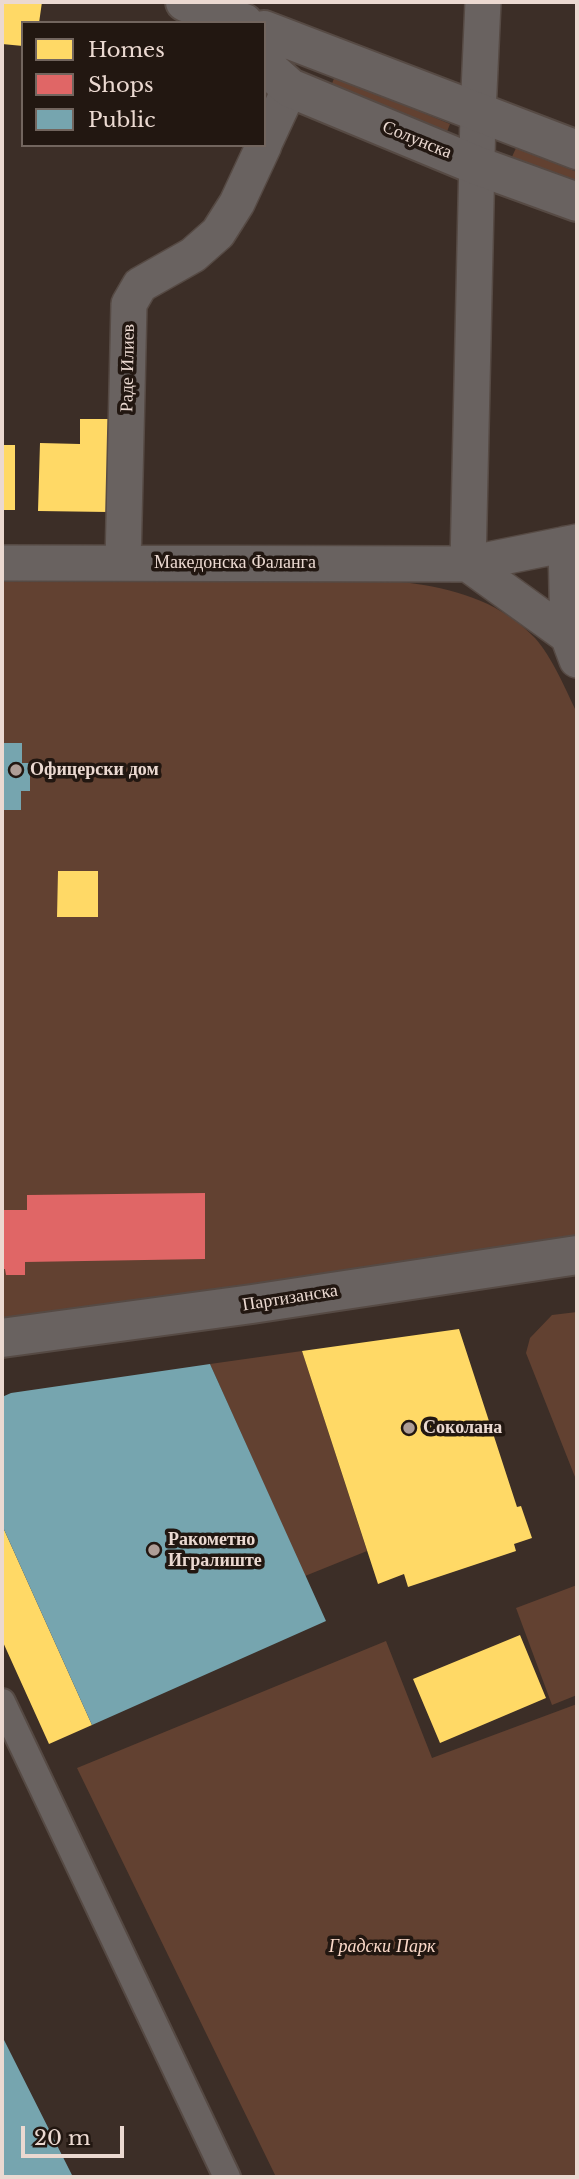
<!DOCTYPE html>
<meta charset="utf-8">
<style>
body{margin:0}
#map{position:relative;width:579px;height:2179px;overflow:hidden;background:#3c2e27;font-family:"Libre Baskerville",serif}
canvas{display:block}
.frame{position:absolute;inset:0;border:4px solid #ebd9d1;pointer-events:none}
.legend{position:absolute;left:21px;top:21px;width:245px;height:126px;box-sizing:border-box;background:#221711;border:2px solid #72655e;margin:0;padding:9px 12px;list-style:none;font-size:21px;color:#ebd9d1}
.legend li{display:flex;align-items:center;gap:14px;height:35px}
.legend b{width:35px;border:2px solid #72655e}
.scale{position:absolute;left:21px;top:2126px;width:103px;height:32px;box-sizing:border-box;border:4px solid #ebd9d1;border-top:0;padding-left:9px;font-size:21px;line-height:24px;white-space:nowrap;color:#ebd9d1;-webkit-text-stroke:5px #221711;paint-order:stroke}
</style>
<div id="map">
<canvas width="579" height="2179"></canvas>
<div class="frame"></div>
<ul class="legend">
<li><b style="height:19px;background:#ffd966"></b>Homes</li>
<li><b style="height:19px;background:#e06666"></b>Shops</li>
<li><b style="height:19px;background:#76a5af"></b>Public</li>
</ul>
<div class="scale">20 m</div>
</div>
<script>
const g = document.querySelector('canvas').getContext('2d');
g.lineJoin = 'round';
function fillPath(path, color) { g.fillStyle = color; g.fill(path, 'evenodd'); }
function strokePath(path, color, width, dash) { g.strokeStyle = color; g.lineWidth = width; g.lineCap = dash ? 'butt' : 'round'; g.setLineDash(dash || []); g.stroke(path); }
function label(font, color, halo, rows, align = 'center') {
  g.font = font + ' "Libre Baskerville",serif'; g.lineWidth = 7; g.setLineDash([]); g.textBaseline = 'middle'; g.strokeStyle = halo; g.fillStyle = color; for (const [text, x, y, turn = 0] of rows) {
    g.save(); g.translate(x, y); g.rotate((+turn || 0) * Math.PI / 180); g.textAlign = isNaN(turn) ? turn : align; if (halo) g.strokeText(text, 0, 0); g.fillText(text, 0, 0); g.restore();
  }
}
fillPath(new Path2D(`
 M335 76 450 124 446 134 331 86Z
 M516 148 577 172V185L511 159Z
 M280 576C364 581 472 571 535 638 552 657 566 690 577 713V1239L2 1318V577Z
 M577 1312V1482L526 1353 530 1338 552 1315Z
 M302 1351 367 1551 305 1576 210 1364Z
 M577 1585V1695L552 1705 516 1608Z
 M386 1641 432 1758 577 1704V2177H276L77 1768Z`), '#624131');
fillPath(new Path2D(`
 M2 2H42L39 23H23V46L2 44Z
 M80 419H111L108 512 38 511 40 443 80 444Z
 M2 445H15V510H2Z
 M58 871H98V917H57Z
 M459 1329 517 1507 521 1506 532 1538 514 1544 516 1551 408 1587 404 1574 378 1584 302 1351Z
 M2 1525 92 1725 49 1744 2 1640Z
 M520 1635 546 1698 440 1743 413 1679Z`), '#ffd966');
fillPath(new Path2D(`
 M205 1193V1259L25 1262V1275H6L5 1269H2V1210H27V1195Z`), '#e06666');
fillPath(new Path2D(`
 M2 743H22V763H30V791H21V810H2Z
 M210 1364 326 1621 92 1725 2 1525V1397L11 1393Z
 M2 2036 73 2177H2Z`), '#76a5af');
const pedestrian = new Path2D(`
 M2 1702 227 2177`);
const minor = new Path2D(`
 M483 2 478 113 468 564 568 636
 M264 144 290 88
 M566 544 568 636 577 660
 M2 563 468 564 577 542
 M123 563 129 304 140 285 193 255 218 233 237 203 264 145`);
const tertiary = new Path2D(`
 M185 2 244 23
 M264 30 577 150
 M264 65 290 88 478 166 577 202
 M2 1338 252 1304 577 1255`);
strokePath(pedestrian, '#564a44', 30);
strokePath(minor, '#564a44', 38);
strokePath(tertiary, '#564a44', 42);
strokePath(pedestrian, '#696260', 26);
strokePath(minor, '#696260', 35);
strokePath(tertiary, '#696260', 38);
for (const [x, y, r, color] of [
 [16,770,7,"#ae9d96"],
 [409,1428,7,"#ae9d96"],
 [154,1550,7,"#ae9d96"]
]) { const dot = new Path2D(); dot.arc(x, y, r, 0, 2 * Math.PI); g.fillStyle = color; g.fill(dot); strokePath(dot, '#221711', 2.5); }
label('18px', '#ebd9d1', '#221711', [
 ["Солунска",417,140,22],
 ["Раде Илиев",128,368,-89],
 ["Македонска Фаланга",235,563],
 ["Партизанска",290,1298,-9]
]);
label('bold 18px', '#ebd9d1', '#221711', [
 ["Офицерски дом",30,770],
 ["Соколана",423,1428],
 ["Ракометно",168,1540],
 ["Игралиште",168,1561]
], 'left');
label('italic 18px', '#fbd9c9', '#221711', [
 ["Градски Парк",382,1947]
]);
</script>
